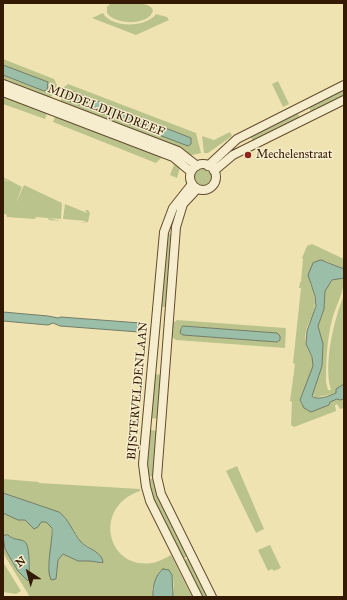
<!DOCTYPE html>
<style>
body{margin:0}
#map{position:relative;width:347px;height:600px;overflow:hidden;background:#f0e3b2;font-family:"IM FELL Great Primer",serif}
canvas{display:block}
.frame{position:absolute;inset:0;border:4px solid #351a03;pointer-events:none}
.north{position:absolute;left:8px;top:552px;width:40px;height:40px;-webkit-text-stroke:3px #f5edcd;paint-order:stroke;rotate:324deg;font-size:11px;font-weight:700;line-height:16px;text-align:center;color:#351a03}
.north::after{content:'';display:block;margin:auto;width:14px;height:18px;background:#351a03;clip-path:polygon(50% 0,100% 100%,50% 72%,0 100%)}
</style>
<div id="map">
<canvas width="347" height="600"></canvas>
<div class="frame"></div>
<div class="north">N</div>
</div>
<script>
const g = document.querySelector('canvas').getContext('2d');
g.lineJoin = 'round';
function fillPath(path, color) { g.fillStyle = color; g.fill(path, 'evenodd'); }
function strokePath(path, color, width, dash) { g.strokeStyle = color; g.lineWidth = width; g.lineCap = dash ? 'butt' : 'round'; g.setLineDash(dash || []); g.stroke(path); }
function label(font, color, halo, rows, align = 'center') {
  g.font = font + ' "IM FELL Great Primer",serif'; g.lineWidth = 3; g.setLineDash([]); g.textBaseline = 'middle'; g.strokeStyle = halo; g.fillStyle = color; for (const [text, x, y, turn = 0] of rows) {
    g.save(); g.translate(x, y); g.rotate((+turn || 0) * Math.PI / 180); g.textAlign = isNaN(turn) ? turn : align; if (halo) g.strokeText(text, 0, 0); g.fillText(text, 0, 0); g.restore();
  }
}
fillPath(new Path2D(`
 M111 3C122 3 152 0 153 11 148 26 115 25 107 13V7Z
 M103 13C111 28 146 28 156 14L167 17 169 20 136 35 92 18Z
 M3 59 54 79 57 85 51 98 3 82V75L44 91 49 85 47 82 3 65Z
 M278 81 289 104 283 107 272 84Z
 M68 84 196 133 201 153 188 156 61 104C60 96 61 88 68 84ZM71 91 191 138 190 145 66 97 68 92Z
 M344 87V98L312 114 308 105Z
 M3 93 48 111 45 119 3 104Z
 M297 112 300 118 254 143 249 134Z
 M56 114 181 164 177 178 170 175 174 165 170 160 161 158 156 163 53 122Z
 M230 132 232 136 208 153H204L202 136 214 140Z
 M194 177a9 9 0 1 1 18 0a9 9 0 1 1-18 0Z
 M3 177 22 187 16 203 24 185 62 203 61 219 49 218 60 221 49 220 48 218 36 217 35 219 7 217 6 214H3V180L10 182 3 179Z
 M65 204 87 213 85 210H88L90 213 88 222 80 223 87 221 63 219Z
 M165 233 174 234 168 307H158Z
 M312 244 344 259V269L326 261 310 284C325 314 301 321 306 344 308 353 315 358 313 368 310 379 303 389 300 400L301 404 312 411 329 405 330 402 338 399 340 400 344 399V408L340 409 337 404 335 405 336 411 294 427 291 425 292 402 290 401 295 364 293 363 301 288H299L300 282H301L303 259 302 258 307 246Z
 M337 278H344C344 293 336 305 332 320 327 339 326 362 326 382L328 390H331C323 365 334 319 344 295V384L336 389V393L315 398 312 393 322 366 323 344 318 326 324 309 325 291 329 283Z
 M177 320 285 328 286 329 285 348 176 340 172 337 173 323ZM184 326 277 333 280 336V340L277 342 183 335 180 333 181 328Z
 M153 374 163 375 160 419 150 418Z
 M151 430 157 431 156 476 146 477 149 431Z
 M237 466 264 529 256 533 226 471Z
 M156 478 190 555 181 560 150 498 146 479Z
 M3 479 39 482V483L140 489V491C92 507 107 570 152 563 159 562 165 558 171 555L192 597H172C175 590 174 577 170 571L159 572 152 589 153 597H30L3 553V546L18 571 28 581C30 577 30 546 25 542 20 539 14 540 8 535L3 536V513L25 520 34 529 38 527 41 522H46L51 527 52 546 48 565 51 580 56 579 58 560 63 554 78 561H90L103 564V561L91 548 81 542 65 517 59 512 3 493Z
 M270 545 281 568 274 571 272 569 268 571 258 550Z
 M191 557 211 597H200L182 561Z
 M3 562 21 591 16 594 3 592Z`), '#bac38c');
const water = new Path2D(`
 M3 65 48 82 47 90 44 91 3 75Z
 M71 91 191 138V144L188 146 67 100 66 97 68 92Z
 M321 260 344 269V278L332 280 325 291 324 309 318 326 323 344 322 366 312 396C317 401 329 396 336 393V389L344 384V399L340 400 337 399 330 402 329 405 311 412 304 408 300 400 313 366 312 357 306 344 307 331 316 306 315 296 308 275 313 263Z
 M3 312 48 316 58 318 61 317 140 323 143 325 142 330 139 332 60 326 53 323 48 325 3 321Z
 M183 326 277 333 280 336V340L277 342 183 335 180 333 181 329Z
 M3 493 59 512C69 519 73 533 81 542 88 549 103 552 103 563L90 561H78L63 554 58 560 56 579 51 580C45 568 53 542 52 528L46 522H41L38 527 34 529 25 520H18L3 513Z
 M8 535C14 541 20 538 25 542 30 545 30 575 28 581L18 571 5 549 3 536Z
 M163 569 169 570 172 575 173 595 172 597H153C152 588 155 575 163 569Z`);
fillPath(water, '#9bbea8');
strokePath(water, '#727c66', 1);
const minor = new Path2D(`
 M3 84 178 151 197 166
 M3 92 173 157 191 172
 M190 177a13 13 0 1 1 26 0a13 13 0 1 1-26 0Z
 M208 166 237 139 344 85
 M214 171 233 155 344 100
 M192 184 173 208 164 232 143 464 146 487 150 501 198 597
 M197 189 183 204 176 227 157 477 161 494 212 597`);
strokePath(minor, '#644c2f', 10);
strokePath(minor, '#f5edcd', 8);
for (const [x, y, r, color] of [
 [248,155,4,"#8f2418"]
]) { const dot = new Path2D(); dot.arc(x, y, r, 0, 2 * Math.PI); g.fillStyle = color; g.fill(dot); strokePath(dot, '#f5edcd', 1.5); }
label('12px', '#351a03', '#f5edcd', [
 ["MIDDELDIJKDREEF",106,111,21],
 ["BIJSTERVELDENLAAN",138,391,-85]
]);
label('12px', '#351a03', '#f5edcd', [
 ["Mechelenstraat",256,155]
], 'left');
</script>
